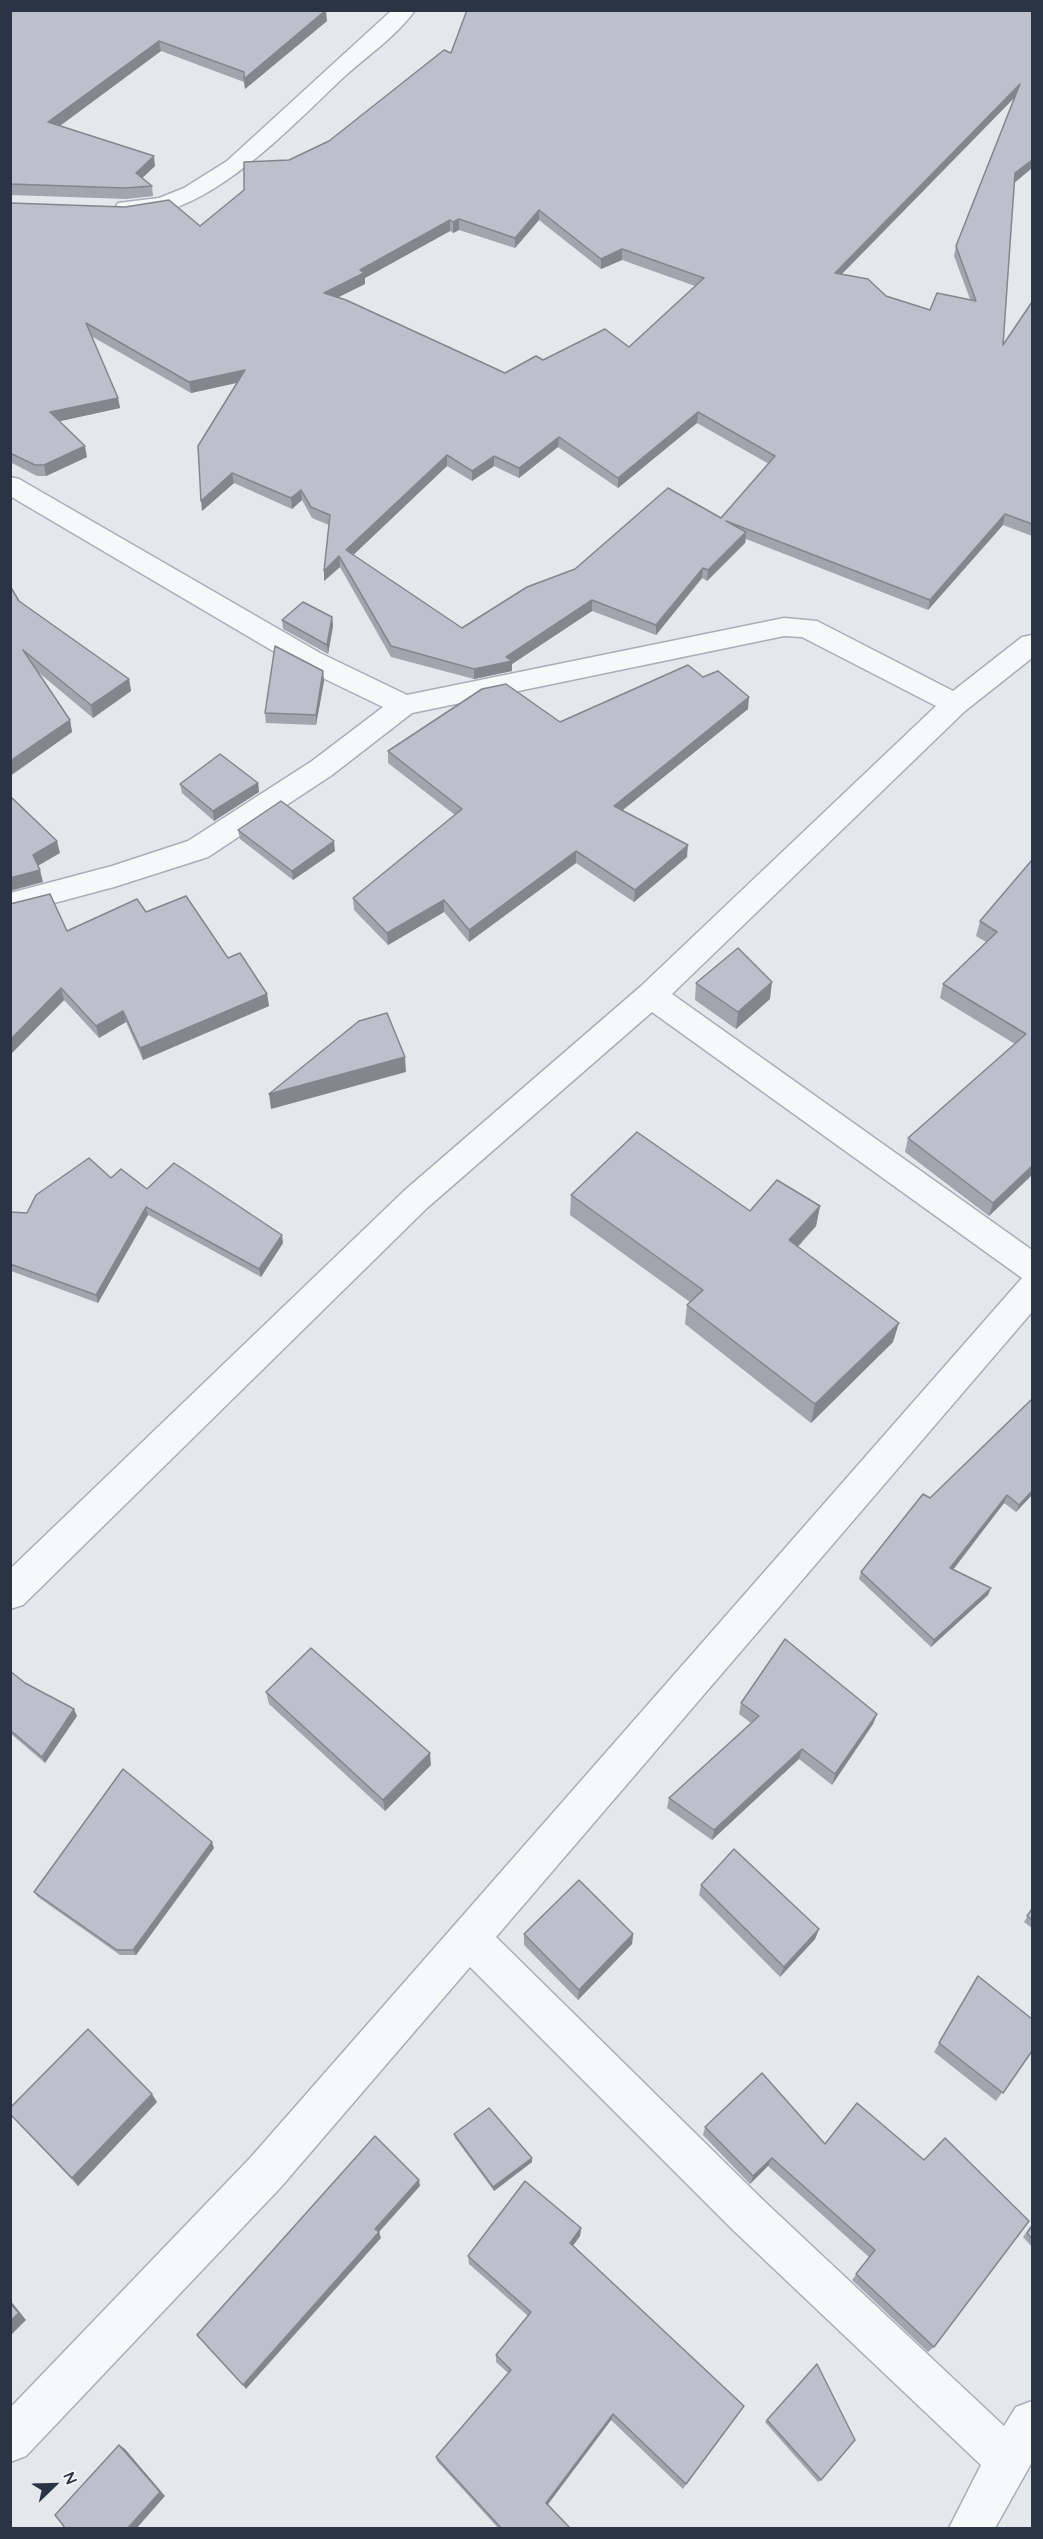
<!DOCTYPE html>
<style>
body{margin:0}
#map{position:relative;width:1043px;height:2539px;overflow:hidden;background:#e4e7ec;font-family:Quicksand,sans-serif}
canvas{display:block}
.frame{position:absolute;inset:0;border:12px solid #2b3445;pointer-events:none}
.north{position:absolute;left:24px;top:2455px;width:60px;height:60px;-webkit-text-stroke:4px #f4f6f9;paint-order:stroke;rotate:67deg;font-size:16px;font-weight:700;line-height:24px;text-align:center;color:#2b3445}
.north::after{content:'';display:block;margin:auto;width:21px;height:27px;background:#2b3445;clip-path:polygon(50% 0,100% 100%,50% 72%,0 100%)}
</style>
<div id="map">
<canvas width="1043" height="2539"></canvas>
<div class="frame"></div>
<div class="north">N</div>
</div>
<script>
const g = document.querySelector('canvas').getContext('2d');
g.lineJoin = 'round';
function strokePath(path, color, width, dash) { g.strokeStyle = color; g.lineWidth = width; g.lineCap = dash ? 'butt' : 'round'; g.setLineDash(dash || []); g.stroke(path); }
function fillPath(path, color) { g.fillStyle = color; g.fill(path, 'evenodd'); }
const minor = new Path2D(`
 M392 10H415C399 34 366 57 345 76 293 124 196 232 118 213L115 208 118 203 159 198 184 188 227 161Z
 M10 477 19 479 320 653 407 695 784 618 817 621 953 691 1022 637 1032 635V658L965 711 672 994 1032 1250V1312L496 1937 763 2200 1004 2426 1016 2407 1032 2401V2462L995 2528H949L981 2465 733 2230 470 1967 281 2187 26 2456 10 2462V2408L251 2157 1022 1278 652 1012 427 1208 23 1605 10 1609V1569L405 1190 640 987 936 706 802 637 784 636 412 713 332 775 208 857 114 887 13 914 10 913V893L112 866 188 841 312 761 383 707 300 667 10 496Z`);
strokePath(minor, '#a9aeb7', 3);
fillPath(minor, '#f7f8fa');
fillPath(new Path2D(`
 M10 10 327 21 245 89 244 82 161 51 60 126 155 166 142 178 152 186 153 196 127 199 10 195Z
 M1032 10V168L1014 183 1003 345 1032 302V536L1003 525 928 610 746 539 745 543 707 581 702 578 656 635 592 611 512 664V671L474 679 391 657 340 567 324 581 329 525 312 518 302 500 292 509 234 483 202 511 237 382 191 393 91 336 118 398 120 408 59 421 87 457 46 476H37L10 462V203L200 226 289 160 329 141 451 53ZM1014 98 956 246 954 256 970 299 930 310 886 296 842 274ZM539 220 601 269 622 260 695 286 629 347 543 360 505 373 338 297 365 284V278L450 231 453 233 459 230 515 248ZM697 423 769 464 721 518 462 628 353 555 447 466 472 481 494 466 519 478 558 447 618 488Z
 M19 601 129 679 131 691 93 718 38 672 70 720 72 732 10 776Z
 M332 617 333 626 328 654 283 629 282 620Z
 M323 671 324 681 316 725 266 723 265 713Z
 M703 677 748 709 622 810 687 857 634 902 576 863 469 942 444 912 388 945 354 910 353 898 455 815 388 763V751L560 722Z
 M258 783 259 792 214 821 182 793 180 784Z
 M238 830 335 851 293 880 240 839Z
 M1032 860V1175L989 1216 905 1152 908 1138 1015 1044 940 998 943 984 986 942 976 936 980 921Z
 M10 904 67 931 146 912 228 958 267 994 269 1006 143 1060 126 1022 99 1038 64 1000 10 1055Z
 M696 983 770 999 736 1029 695 1000Z
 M111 1178 147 1189 283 1243 261 1277 148 1215 98 1303 11 1271 10 1274V1212L27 1213Z
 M571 1195 750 1211 820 1206 816 1226 798 1247 893 1342 811 1423 685 1324 687 1305 690 1302 570 1215Z
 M1032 1495 1016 1512 1004 1503 953 1570 988 1595 931 1647 859 1579 861 1572 930 1498Z
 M10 1671 25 1683 77 1716 45 1763 10 1733Z
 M266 1692 431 1765 385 1811 269 1704Z
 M741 1703 877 1714 873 1724 832 1785 799 1759 712 1840 667 1808 669 1798 751 1723 739 1714Z
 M214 1848 136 1955H120L38 1897 34 1892Z
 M701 1885 819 1929 815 1939 780 1977 699 1895Z
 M1032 1909V1928L1024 1922Z
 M524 1934H633L632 1944 578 2000 524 1945Z
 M978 1976 1032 2051 996 2101 934 2052Z
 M157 2102 78 2186 10 2114Z
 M705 2127 825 2144 934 2347 928 2352 852 2280 869 2257 768 2166 750 2184 703 2135Z
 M454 2134 532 2162 494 2191 455 2138Z
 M1032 2224V2247L1023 2237Z
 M581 2228 580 2236 573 2246 744 2406 683 2489 611 2420 548 2504 571 2529H499L437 2461 436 2457 508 2373 496 2362V2355L528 2316 469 2264 468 2256Z
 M817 2364 821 2480 818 2482 765 2422Z`), '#a1a5ae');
fillPath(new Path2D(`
 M326 10 327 21 245 89 244 79Z
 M159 41 161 51 50 133 48 122Z
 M1020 84 1018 94 833 283 835 273Z
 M154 156 155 166 137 183 136 173Z
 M1032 160V168L1013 184 1015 173Z
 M539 210V220L515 248V238Z
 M459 219V230L453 233V222Z
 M450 220V231L365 278V284L325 304 324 293 360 270Z
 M622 249V260L601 269V259Z
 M245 370 246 381 191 393 189 382Z
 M118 398 120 408 52 423 50 412Z
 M698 412 697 423 618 488V478Z
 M559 437 558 447 519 478V468Z
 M85 446 87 457 46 476 44 465Z
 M447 455V466L347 561 346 550Z
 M494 456V466L472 481V471Z
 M232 473 234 483 202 511 201 501Z
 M301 490 302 500 292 509 291 498Z
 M1005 514 1003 525 928 610 930 600Z
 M746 532 745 543 707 581 708 570Z
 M339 556 340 567 324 581V571Z
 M703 568 702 578 656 635V625Z
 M592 600V611L512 664V671L474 679V669L506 657Z
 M332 617 333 626 328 654 327 645Z
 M323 671 324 681 316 725V715Z
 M129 679 131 691 93 718 91 705Z
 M749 697 748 709 613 818 614 806Z
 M70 720 72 732 10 776V761Z
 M258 783 259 792 214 821 213 811Z
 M57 841 60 853 36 867 33 855Z
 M334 841 335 851 293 880 292 871Z
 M688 845 687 857 634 902 635 890Z
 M576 851V863L469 942V930Z
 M40 870 43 882 10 891V878Z
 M444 900V912L388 945 387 933Z
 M772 982 770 999 736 1029 738 1012Z
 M61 988 64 1000 10 1055V1040Z
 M267 994 269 1006 143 1060 140 1048Z
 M123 1011 126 1022 99 1038 96 1026Z
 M405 1057 406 1072 271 1109 269 1094Z
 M1032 1166V1175L989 1216 993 1203Z
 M820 1206 816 1226 785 1260 789 1240Z
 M146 1207 148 1215 98 1303 96 1295Z
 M282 1235 283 1243 261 1277 259 1269Z
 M899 1323 893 1342 811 1423 815 1404Z
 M1032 1491V1495L1016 1512 1019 1505Z
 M1007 1495 1004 1503 948 1576 950 1568Z
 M991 1588 988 1595 931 1647 934 1640Z
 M74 1709 77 1716 45 1763 42 1757Z
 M877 1714 873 1724 832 1785 835 1774Z
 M802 1749 799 1759 712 1840 714 1830Z
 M430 1753 431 1765 385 1811 383 1800Z
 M212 1842 214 1848 136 1955 133 1950Z
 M819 1929 815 1939 780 1977 784 1967Z
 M633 1934 632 1944 578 2000 579 1990Z
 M152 2094 157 2102 78 2186 72 2178Z
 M532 2158V2162L494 2191 493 2187Z
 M772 2158 768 2166 750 2184 753 2176Z
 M419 2180 420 2186 379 2232 381 2238 246 2389 243 2385 375 2229Z
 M581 2228 580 2236 569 2251 570 2243Z
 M10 2300 26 2320 10 2336Z
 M613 2414 611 2420 546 2507V2503Z
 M119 2445 125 2449 165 2496 136 2529H127Z`), '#83868d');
const building = new Path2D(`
 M10 10H326L244 79V72L159 41 48 122 154 156 136 173 152 186 125 188 10 184Z
 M467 10H1032V160L1015 173 1003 345 1032 302V524L1005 514 930 600 726 521 746 532 708 570 703 568 656 625 592 600 506 657 512 661 474 669 391 646 339 556 324 571 330 515 311 507 301 490 291 498 232 473 201 501 198 446 245 370 189 382 86 323 118 398 50 412 85 446 44 465H35L10 453V203L125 207 169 200 200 226 244 190V162L289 160 329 141 444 50 451 53ZM1020 84 956 246 976 301 937 293 930 310 886 296 868 279 835 273ZM539 210 601 259 622 249 704 278 629 347 605 329 543 360 536 356 505 373 346 300 324 293 364 273 360 270 450 220 453 222 459 219 515 238ZM698 412 775 456 721 518 668 488 575 569 527 587 462 628 346 550 447 455 472 471 494 456 519 468 559 437 618 478Z
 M10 586 19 601 129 679 91 705 23 650 70 720 10 761Z
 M303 602 332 617 327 645 282 620Z
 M275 646 323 671 316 715 265 713Z
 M688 665 703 677 718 671 749 697 614 806 688 845 635 890 576 851 469 930 444 900 387 933 353 898 462 809 388 751 482 689 506 684 560 722Z
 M220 754 258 783 213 811 180 784Z
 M10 796 57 841 33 855 40 870 10 878Z
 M281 801 334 841 292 871 238 830Z
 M1032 860V1166L993 1203 908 1138 1026 1034 943 984 997 932 980 921Z
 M50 894 67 931 137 899 146 912 186 896 228 958 240 953 267 994 140 1048 123 1011 96 1026 61 988 10 1040V904Z
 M738 948 772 982 738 1012 696 983Z
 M387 1013 405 1057 269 1094 359 1021Z
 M637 1132 750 1211 777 1180 820 1206 789 1240 899 1323 815 1404 687 1305 703 1290 571 1195Z
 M89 1158 111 1178 121 1169 147 1189 174 1163 282 1235 259 1269 146 1207 96 1295 10 1264V1212L27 1213 36 1195Z
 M1031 1400 1032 1401V1491L1019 1505 1007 1495 950 1568 991 1588 934 1640 861 1572 923 1494 930 1498Z
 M785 1639 877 1714 835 1774 802 1749 714 1830 669 1798 759 1716 741 1703Z
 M311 1648 430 1753 383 1800 266 1692Z
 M10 1671 25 1683 74 1709 42 1757 10 1730Z
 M123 1769 212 1842 133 1950H117L34 1892Z
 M734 1849 819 1929 784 1967 701 1885Z
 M579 1880 633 1934 579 1990 524 1934Z
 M1032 1909V1920L1027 1916Z
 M978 1976 1032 2019V2051L1003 2093 939 2043Z
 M88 2029 152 2094 72 2178 10 2114V2108Z
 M762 2073 825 2144 857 2103 924 2160 945 2138 1029 2221 934 2347 856 2274 875 2250 772 2158 753 2176 705 2127Z
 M489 2108 532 2158 493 2187 454 2134Z
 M375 2136 419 2180 375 2229 379 2232 243 2385 197 2335Z
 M525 2181 581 2228 570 2243 744 2406 686 2484 613 2414 546 2503 571 2529H502L436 2457 511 2370 496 2355 531 2312 468 2256Z
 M1032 2226V2239L1027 2233Z
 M10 2303 19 2313 10 2321Z
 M817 2364 855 2440 821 2480 767 2420Z
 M119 2445 160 2492 127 2529H66L55 2515Z`);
fillPath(building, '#bbc0ca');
strokePath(building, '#83868d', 1.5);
</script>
